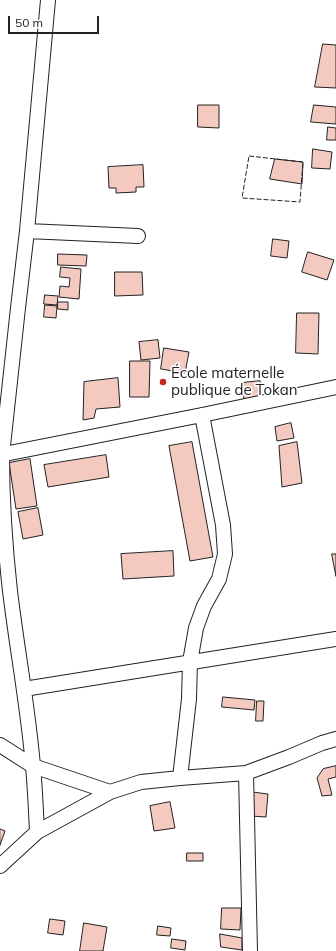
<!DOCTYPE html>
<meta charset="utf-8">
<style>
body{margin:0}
#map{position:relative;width:336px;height:951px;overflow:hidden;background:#fff;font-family:Mulish,sans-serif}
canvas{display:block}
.scale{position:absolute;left:8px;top:16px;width:91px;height:18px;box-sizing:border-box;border:2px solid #222;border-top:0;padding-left:5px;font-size:12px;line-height:14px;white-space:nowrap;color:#222;-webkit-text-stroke:3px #fff;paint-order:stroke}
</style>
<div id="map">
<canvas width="336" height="951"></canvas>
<div class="scale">50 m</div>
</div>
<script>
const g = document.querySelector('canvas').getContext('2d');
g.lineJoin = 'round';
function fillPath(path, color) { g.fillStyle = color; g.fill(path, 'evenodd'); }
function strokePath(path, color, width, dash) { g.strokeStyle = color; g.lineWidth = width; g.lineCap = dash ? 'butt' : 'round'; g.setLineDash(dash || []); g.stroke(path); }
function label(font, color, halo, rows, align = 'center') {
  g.font = font + ' Mulish,sans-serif'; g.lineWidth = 3; g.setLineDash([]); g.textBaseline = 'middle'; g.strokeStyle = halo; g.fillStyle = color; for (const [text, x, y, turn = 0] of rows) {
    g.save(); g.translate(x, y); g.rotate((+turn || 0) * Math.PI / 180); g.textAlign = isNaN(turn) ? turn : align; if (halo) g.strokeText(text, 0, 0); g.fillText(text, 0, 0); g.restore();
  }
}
const building = new Path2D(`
 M323 44 336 45V88L315 87Z
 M198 105H219V128L198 127Z
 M314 105 336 107V124L311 122Z
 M328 127 336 128V140H327Z
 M313 149 332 152 330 169 312 168Z
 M275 159 303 162 302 184 270 179Z
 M143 165 144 187H136V192L116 193V188H109L108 167Z
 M273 239 289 241 287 258 271 256Z
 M308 252 334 260 327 280 302 272Z
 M58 254 87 255 86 266 58 265Z
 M61 267 81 269 79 299 59 297 60 286 69 287 70 278 60 277Z
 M115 272H142L143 295 115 296Z
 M45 295 58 296 57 305 44 304Z
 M58 302H68V310L58 309Z
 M45 305 57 306 56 318 44 317Z
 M297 313H319L318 354 296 353Z
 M158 340 160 358 141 360 139 342Z
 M164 348 189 352 185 373 161 369Z
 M130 361H150L149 397H130Z
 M118 378 120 407 96 409 94 418 83 420 84 382Z
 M260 381 262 398 244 400 242 383Z
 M291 423 294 438 277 441 275 427Z
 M192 442 213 557 190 561 169 446Z
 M297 442 302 483 282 487 279 446Z
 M106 455 109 477 48 487 44 465Z
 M30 459 37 506 16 509 9 463Z
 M38 508 43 535 23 539 18 512Z
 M173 551 174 576 123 579 121 554Z
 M332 554H336V576Z
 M223 697 255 700 254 710 222 707Z
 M257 701H264L263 721H256Z
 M336 766V777L328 779 332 795 322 796 317 778 323 769Z
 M252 792 268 794 266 817 251 816Z
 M170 802 175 828 154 831 150 806Z
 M0 829 5 831 0 845Z
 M187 853H203V861H187Z
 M222 908H241L240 930 221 929Z
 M50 919 65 921 63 935 48 933Z
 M84 923 107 927 103 951H80Z
 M158 926 171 928 170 936 157 935Z
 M220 934 242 938V950L221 947Z
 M172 939 186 941 185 950 171 948Z`);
fillPath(building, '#f3c9c0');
strokePath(building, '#222', 1);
const minor = new Path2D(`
 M27 231 138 236
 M0 455 202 415 336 387
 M24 689 336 639
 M0 745 33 766 110 792
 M246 773 250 951
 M180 778 189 699 190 662 196 628 204 606 219 579 225 554 223 525 202 415
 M37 832C36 810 35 788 33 766 28 707 17 649 10 591 5 546 2 500 2 455L18 308 27 231 48 0
 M0 866 37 832 110 792 141 782 180 778 246 773 289 757 322 743 336 739`);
strokePath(minor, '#222', 16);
strokePath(minor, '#fff', 14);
strokePath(new Path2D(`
 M249 156 303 162 300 202 242 198Z`), '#222', 1, [5, 2]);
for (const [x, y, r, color] of [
 [163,382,4,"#c62828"]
]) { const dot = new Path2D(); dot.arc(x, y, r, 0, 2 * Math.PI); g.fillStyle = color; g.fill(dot); strokePath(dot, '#fff', 1.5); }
label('15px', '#222', '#fff', [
 ["École maternelle",171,373],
 ["publique de Tokan",171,390]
], 'left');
</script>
